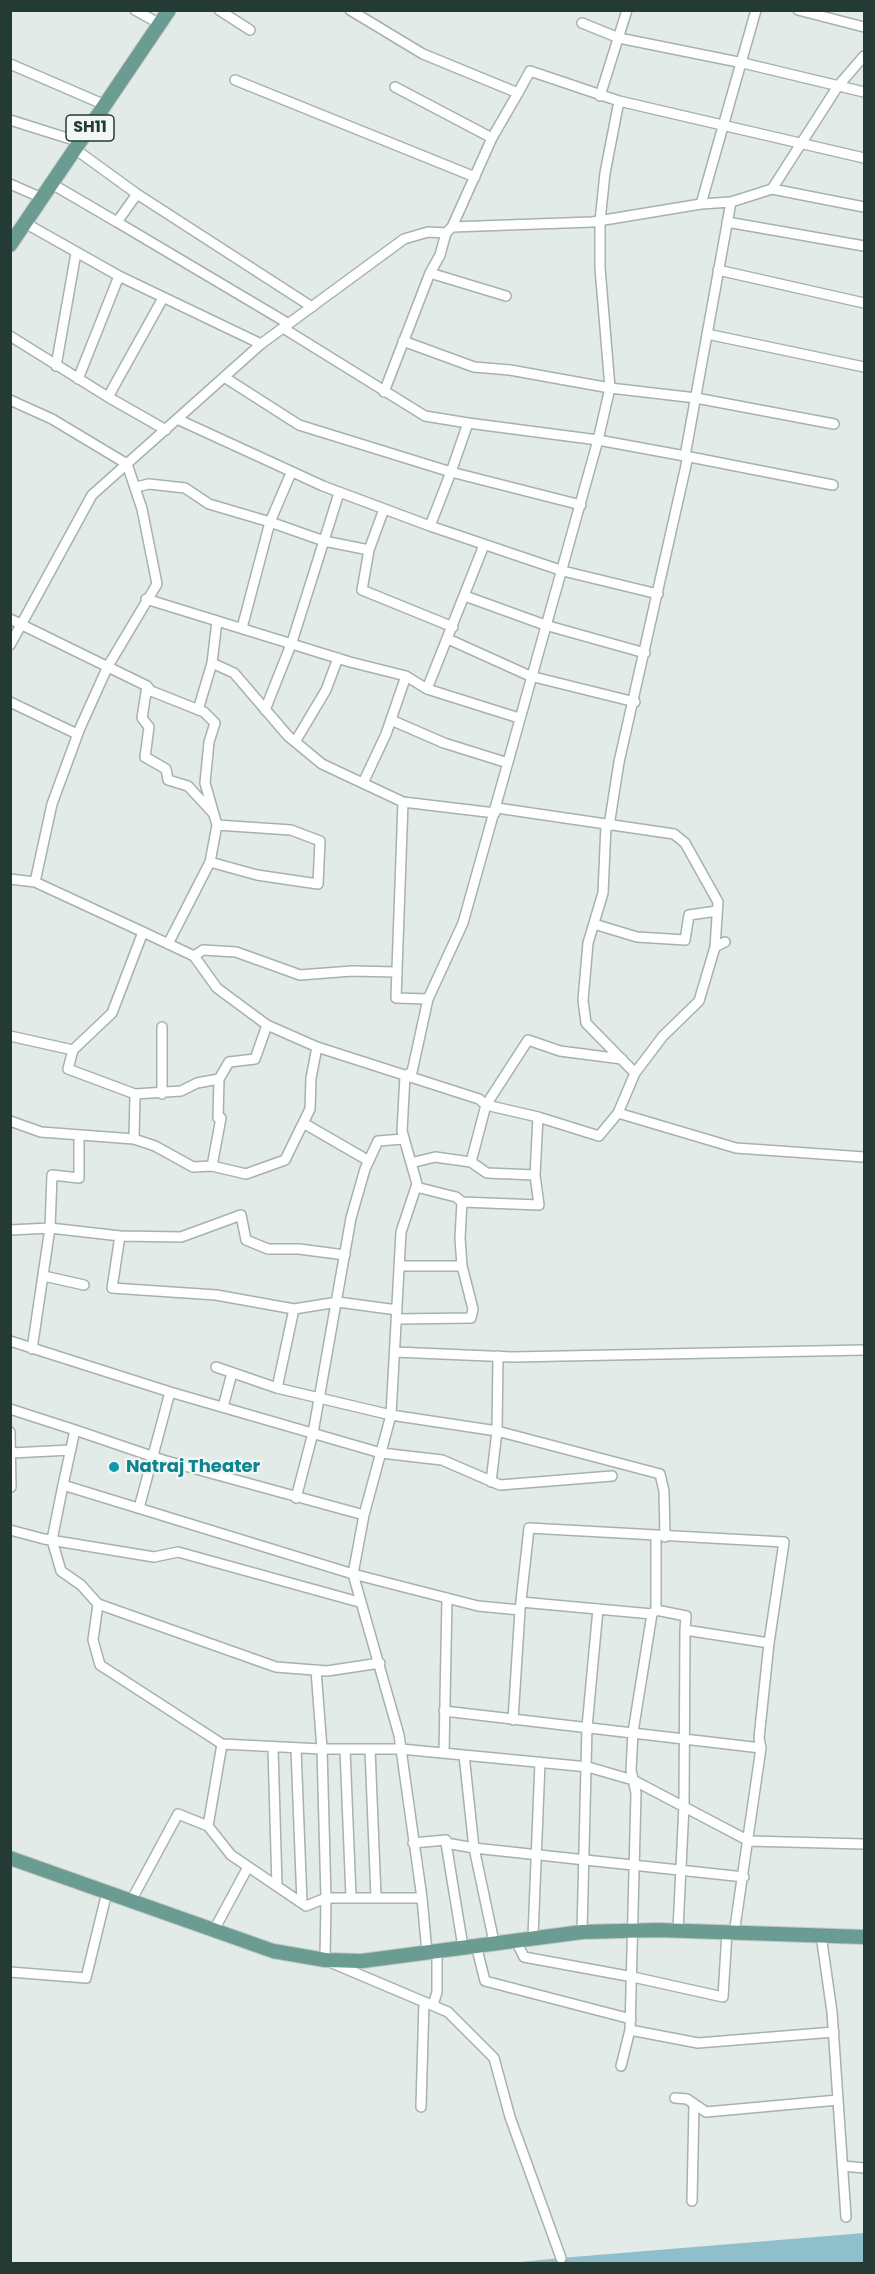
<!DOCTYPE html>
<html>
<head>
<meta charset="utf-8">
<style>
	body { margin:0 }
	#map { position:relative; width:875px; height:2274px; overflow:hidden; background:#e2ebe7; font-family:Poppins,sans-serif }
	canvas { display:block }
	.frame { position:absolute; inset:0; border:12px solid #243a35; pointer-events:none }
</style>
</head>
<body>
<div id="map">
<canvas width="875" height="2274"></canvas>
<div class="frame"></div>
</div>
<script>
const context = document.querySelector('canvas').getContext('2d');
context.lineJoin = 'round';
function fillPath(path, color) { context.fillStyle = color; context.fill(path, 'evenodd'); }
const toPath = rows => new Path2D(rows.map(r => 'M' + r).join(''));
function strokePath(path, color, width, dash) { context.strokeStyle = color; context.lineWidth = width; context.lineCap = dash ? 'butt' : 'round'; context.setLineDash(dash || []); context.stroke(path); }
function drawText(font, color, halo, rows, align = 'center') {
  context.font = font + ' Poppins,sans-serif'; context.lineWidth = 4.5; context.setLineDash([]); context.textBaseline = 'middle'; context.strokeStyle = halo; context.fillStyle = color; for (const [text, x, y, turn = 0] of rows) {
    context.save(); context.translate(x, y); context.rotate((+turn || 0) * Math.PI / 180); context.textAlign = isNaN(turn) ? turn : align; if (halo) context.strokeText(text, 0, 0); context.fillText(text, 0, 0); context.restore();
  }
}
fillPath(toPath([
	[864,2233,864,2263,500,2264,561,2258]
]), '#8fbfcb');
const minor = toPath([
	[135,10,160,24],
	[219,10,250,30],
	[350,10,423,54,518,93,492,138,452,227],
	[798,10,864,27],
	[582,23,619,38,743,63,864,92],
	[10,64,105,105],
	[235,80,475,177],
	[395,87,492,138],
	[518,93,530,71,619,101,864,158],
	[600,96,627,10],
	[619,101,605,173,600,221,600,268,610,388,696,398,834,424],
	[10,120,80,142],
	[75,149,137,194,312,307],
	[10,184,42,198],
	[52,184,117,222],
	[772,189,838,86,864,56],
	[137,194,117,222,289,324],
	[731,202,772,189,864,207],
	[727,222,864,246],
	[25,223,119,276,261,344],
	[718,270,864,303],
	[430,273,506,296],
	[283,328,425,416,468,423,451,472,581,505],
	[707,334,864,367],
	[10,336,108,397,166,430],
	[403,341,474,367,510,370,610,388,598,440,468,423],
	[56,366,76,253],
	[224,377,299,425,451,472,430,526],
	[78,379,119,276],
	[384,392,430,273,440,255,446,233],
	[108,397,163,298],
	[10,400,52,419,127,464,142,509,157,584,108,666,80,728,52,804,35,882],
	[177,419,323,486,430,526,563,571,658,594],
	[291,473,270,522,324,541,369,550],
	[136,487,149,484,185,488,209,504,270,522,242,628],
	[384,509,369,550,362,590,453,627],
	[465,596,545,625,645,653],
	[146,599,350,662,406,676,427,689,519,718],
	[10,619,147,686,151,691,204,712,215,723,209,742,205,783,217,825,210,862,168,944],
	[448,639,530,676,635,702],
	[10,645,92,495,261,344,404,239,428,232,446,233,452,227,592,222,701,204],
	[212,663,217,621],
	[147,686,142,718,149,727,145,757,166,769,168,780,188,786,213,813],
	[427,689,484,545],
	[10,702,77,734],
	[198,710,212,663,234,673,288,736,322,764,403,802,495,813],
	[265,710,292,642,339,493],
	[391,720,444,743,508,763],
	[295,742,326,690,338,658],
	[363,783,386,734,406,676],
	[403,802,396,998,428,999],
	[497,808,674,834,685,843,718,902,715,947],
	[606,825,603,893,588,943,583,1000,586,1023,635,1073],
	[609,826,619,762,687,461,685,456,833,485],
	[210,862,257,875,318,884,320,841,291,830,217,825],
	[10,879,35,882,143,932],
	[594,924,637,937,685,940,689,915,717,911],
	[194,956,203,950,236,952,300,975,352,971,397,972],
	[162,1027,162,1094],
	[10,1036,73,1050,112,1013,143,932,194,956,217,988,267,1025,317,1047,479,1099,486,1105,538,1117,535,1175],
	[73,1050,68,1069,135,1094,134,1139],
	[135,1094,181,1091,197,1083,219,1079],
	[618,1113,635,1073,663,1036,699,1001,715,947,725,942],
	[538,1117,599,1136,618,1113,736,1148,864,1157],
	[10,1121,41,1132,134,1139,155,1146,193,1167,212,1166,246,1174,285,1160,310,1109,311,1078,317,1047],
	[305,1124,369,1161],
	[471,1162,486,1105,528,1040,560,1051,622,1059],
	[411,1163,435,1157,471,1162,487,1173,535,1175,539,1205,462,1202],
	[212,1166,221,1118,218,1118,219,1079,229,1062,255,1059,267,1025],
	[10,1230,50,1228,120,1236,181,1237,241,1215,246,1240,268,1249,299,1249,345,1255],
	[120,1236,112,1288,216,1295,294,1309,277,1388,391,1415,497,1431,660,1474,664,1491,665,1537],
	[400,1266,462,1266,460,1238,462,1202,456,1197,416,1187],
	[44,1276,84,1285],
	[294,1309,338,1302,397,1310],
	[396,1319,471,1318,473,1309,462,1266],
	[10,1341,170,1392,381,1453,442,1460,500,1485,612,1476],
	[32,1349,50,1228,52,1175,79,1178,79,1135],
	[395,1352,512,1357,864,1350],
	[216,1367,277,1388],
	[223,1407,232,1373],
	[10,1409,75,1430,63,1485,353,1574,364,1515,163,1460,75,1430],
	[10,1432,11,1487],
	[11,1453,71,1450],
	[491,1482,497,1431,498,1356],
	[63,1485,52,1540,61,1571,81,1585,98,1604],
	[296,1498,313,1433,351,1218,365,1169,378,1141,403,1139],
	[139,1508,170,1392],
	[364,1515,391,1415,401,1232,417,1184,402,1131,405,1076,412,1072,428,999,463,923,598,440,685,456,731,202,701,204,756,10],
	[10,1530,44,1539,154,1557,178,1552,359,1602],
	[521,1602,652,1614,656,1610,656,1537],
	[656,1610,686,1616,685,1630,769,1643],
	[652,1614,633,1732,631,1770,636,1793,630,2030,698,2043,834,2032],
	[316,1670,322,1749,222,1744,208,1826,231,1855,306,1906,326,1898,422,1898],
	[444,1711,761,1748],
	[513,1720,520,1610],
	[222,1744,100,1665,93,1640,98,1604,276,1667,327,1671,380,1663],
	[273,1748,277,1886],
	[296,1749,302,1903],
	[345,1749,351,1897],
	[370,1749,376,1897],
	[444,1753,447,1598],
	[464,1755,474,1848,494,1942],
	[413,1843,446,1840,446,1843,474,1848,744,1877],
	[446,1843,463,1947],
	[131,1901,178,1814,208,1826],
	[214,1930,248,1867],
	[678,1930,684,1805,685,1630],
	[582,1932,587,1727,598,1609],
	[821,1935,832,2012,846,2217],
	[533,1937,540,1762],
	[515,1939,524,1957,633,1977,723,1997,727,1932],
	[476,1945,485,1981,631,2019],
	[427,1953,422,1898,399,1735,353,1574,478,1606,520,1610,529,1528,784,1542,769,1643,759,1738,761,1748,734,1934],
	[10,1972,86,1978,107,1892],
	[433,2005,437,1992,437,1951],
	[621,2066,630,2030],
	[675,2098,687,2099,706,2112,838,2100],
	[421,2107,424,2002],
	[843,2166,864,2168],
	[692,2201,694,2104],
	[561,2258,510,2117,494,2058,448,2012,325,1960,326,1898,322,1749,401,1749,588,1767,633,1780,749,1841,864,1844]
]);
const primary = toPath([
	[10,245,169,10],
	[10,1858,273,1951,325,1960,362,1961,582,1932,658,1930,864,1937]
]);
strokePath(minor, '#a5b2ae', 12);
strokePath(primary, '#c2c8c6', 16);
strokePath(minor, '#fff', 9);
strokePath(primary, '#6a9c91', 14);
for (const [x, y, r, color] of [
	[114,1467,6,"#0f9aa8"]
]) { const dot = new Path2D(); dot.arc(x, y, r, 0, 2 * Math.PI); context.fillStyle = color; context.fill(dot); strokePath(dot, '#f2f7f5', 2); }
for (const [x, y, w] of [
	[90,128,48]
]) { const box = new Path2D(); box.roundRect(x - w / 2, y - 13, w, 26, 4.5); context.fillStyle = '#f2f7f5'; context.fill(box); strokePath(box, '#243a35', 1.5); }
drawText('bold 16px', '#243a35', null, [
	["SH11",90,128]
]);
drawText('bold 18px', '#0d838f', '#f2f7f5', [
	["Natraj Theater",126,1467]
], 'left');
</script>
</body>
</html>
